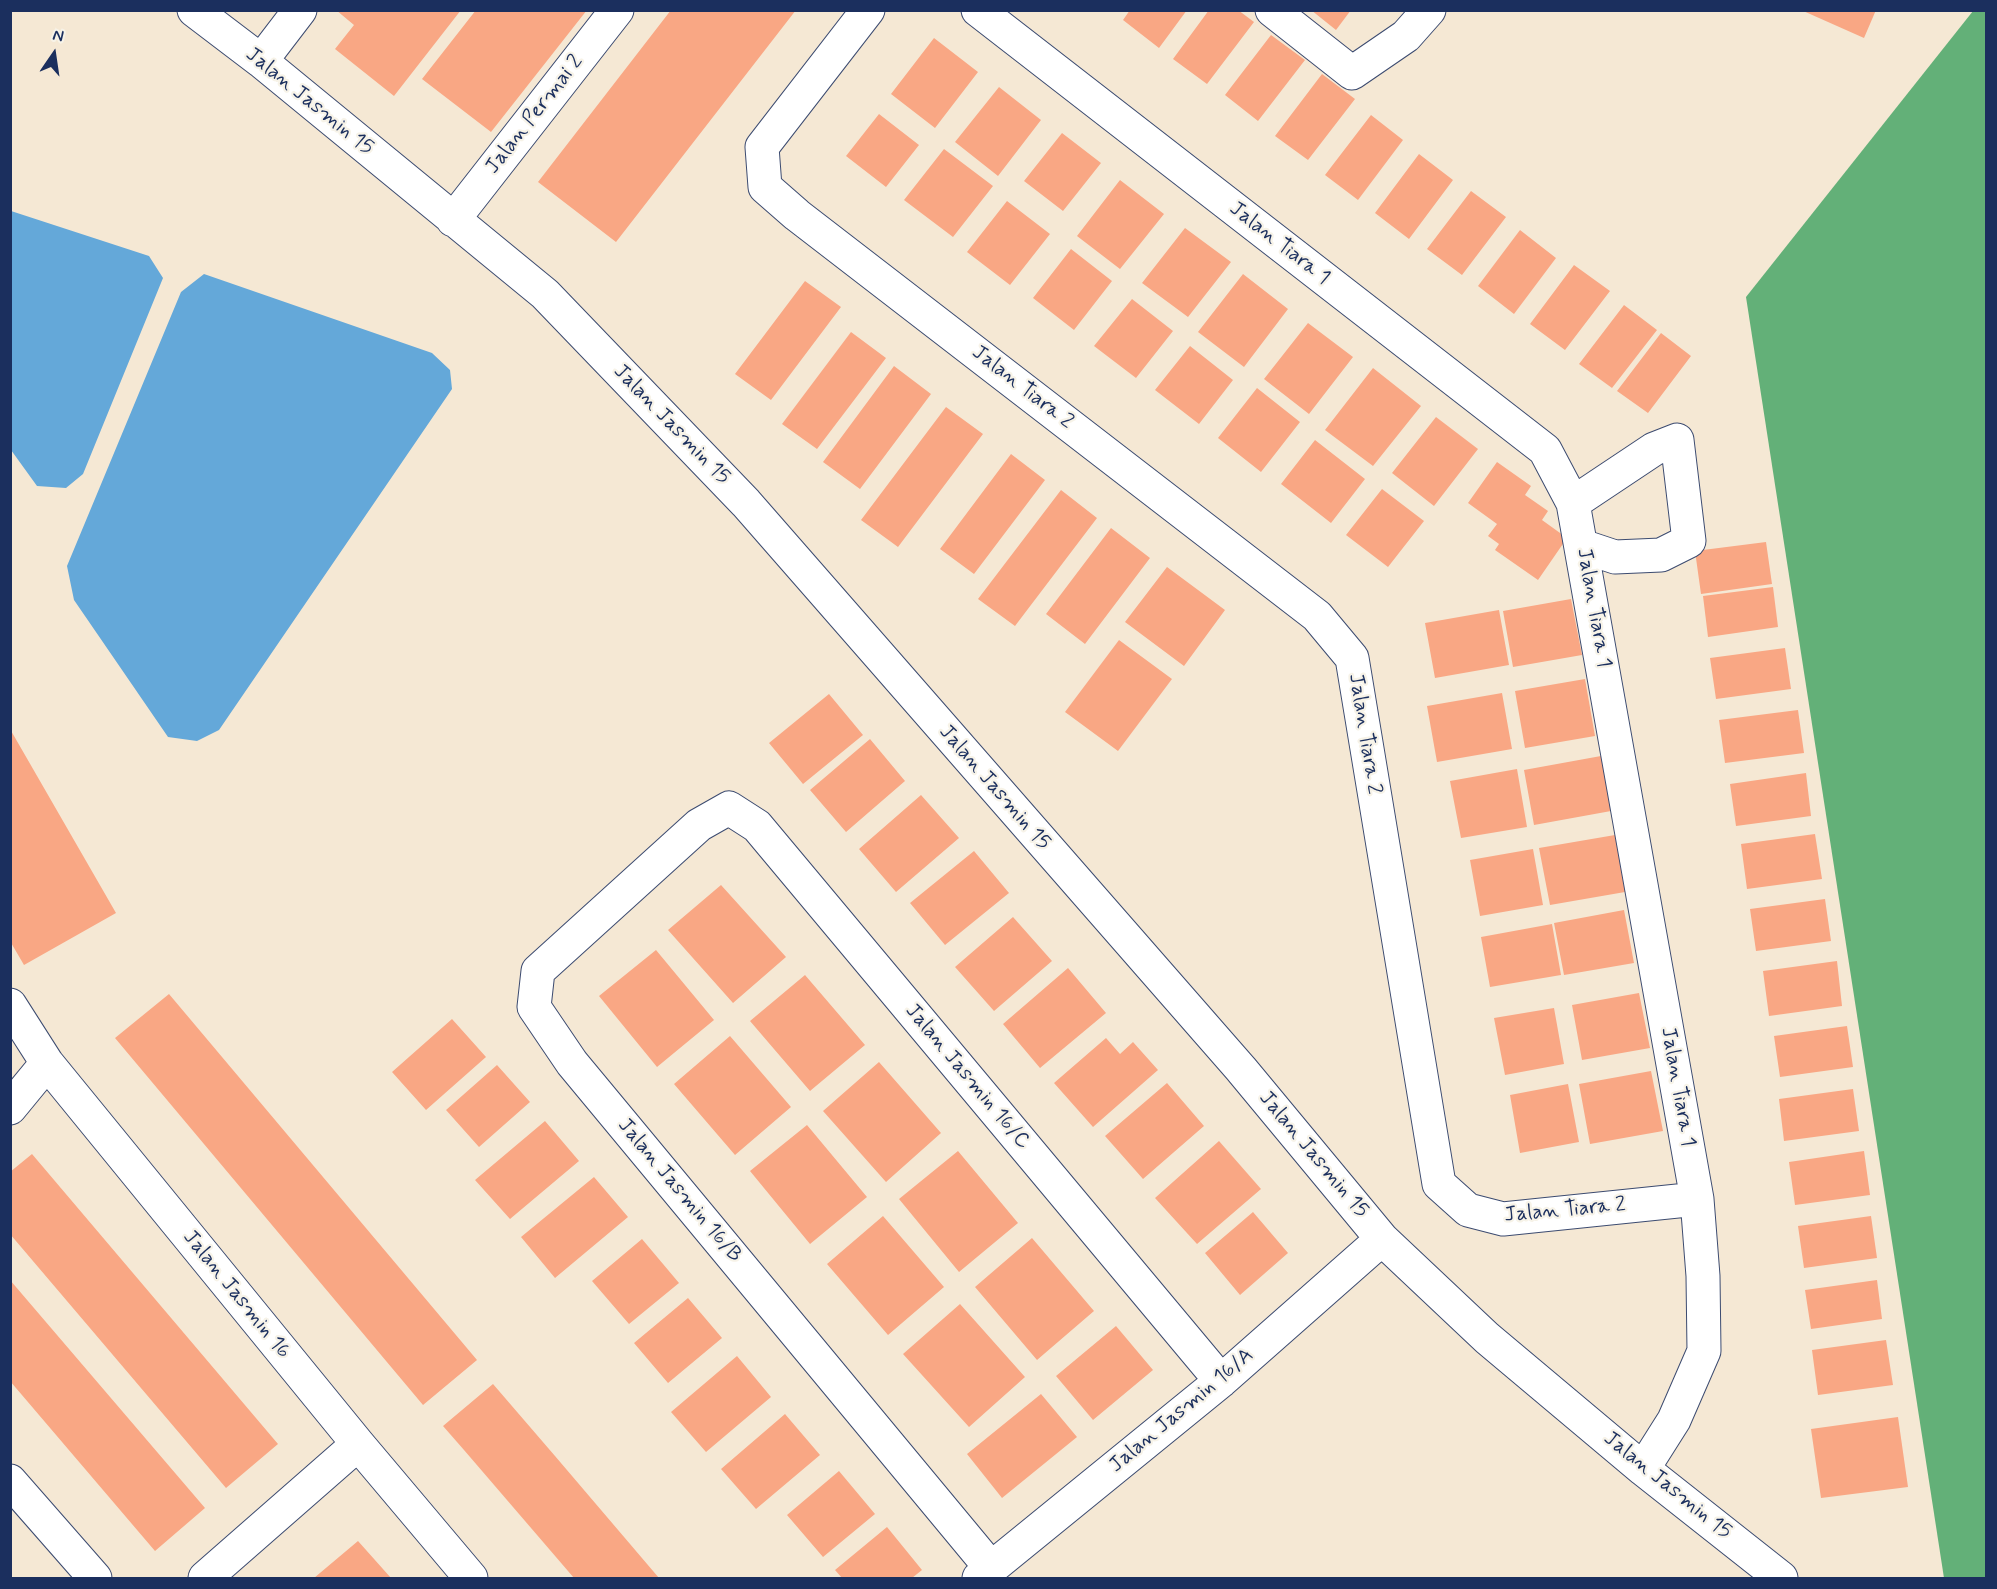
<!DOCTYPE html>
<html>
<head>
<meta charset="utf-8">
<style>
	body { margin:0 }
	#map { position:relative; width:1997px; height:1589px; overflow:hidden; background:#f5e8d4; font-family:Mynerve,sans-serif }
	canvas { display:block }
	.frame { position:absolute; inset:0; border:12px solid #1b2f5e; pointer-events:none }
	.north { position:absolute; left:24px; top:24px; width:60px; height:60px; -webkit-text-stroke:4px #f7f3e8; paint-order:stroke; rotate:13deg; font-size:16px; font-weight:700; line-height:24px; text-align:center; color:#1b2f5e }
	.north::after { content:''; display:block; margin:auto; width:21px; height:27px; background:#1b2f5e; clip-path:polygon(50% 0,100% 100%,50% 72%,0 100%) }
</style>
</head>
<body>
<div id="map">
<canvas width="1997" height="1589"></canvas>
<div class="frame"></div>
<div class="north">N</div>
</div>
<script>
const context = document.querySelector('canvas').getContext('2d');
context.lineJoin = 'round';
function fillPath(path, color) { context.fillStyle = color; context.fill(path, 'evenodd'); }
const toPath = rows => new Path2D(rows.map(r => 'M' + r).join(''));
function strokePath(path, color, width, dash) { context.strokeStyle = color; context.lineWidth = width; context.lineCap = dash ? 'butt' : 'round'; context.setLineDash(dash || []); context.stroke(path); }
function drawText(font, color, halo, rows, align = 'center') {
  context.font = font + ' Mynerve,sans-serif'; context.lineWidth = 4.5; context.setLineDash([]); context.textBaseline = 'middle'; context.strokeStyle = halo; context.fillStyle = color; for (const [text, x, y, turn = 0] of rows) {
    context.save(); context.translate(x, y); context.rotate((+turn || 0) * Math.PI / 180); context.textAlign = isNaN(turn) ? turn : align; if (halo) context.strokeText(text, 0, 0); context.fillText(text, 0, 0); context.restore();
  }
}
fillPath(toPath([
	[1973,11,1986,11,1986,1578,1944,1578,1746,297]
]), '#63b078');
fillPath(toPath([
	[11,211,149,256,163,278,83,474,66,488,37,486,11,450],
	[204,274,432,353,450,370,452,389,219,730,197,741,168,737,74,600,67,566,181,292]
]), '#64a8d9');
fillPath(toPath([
	[336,10,461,10,394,96,335,49,354,25],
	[476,10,587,10,491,132,422,79],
	[671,10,796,10,616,242,538,182],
	[1130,10,1187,10,1159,48,1123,20],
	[1209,10,1238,10,1254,22,1207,84,1173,59],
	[1311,10,1351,10,1336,30],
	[1801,10,1876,10,1864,38],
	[1271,35,1305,60,1258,121,1225,95],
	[934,38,978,72,935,128,891,94],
	[1322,74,1355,99,1308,160,1275,136],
	[999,87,1041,120,998,176,955,142],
	[879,114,919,145,886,187,846,156],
	[1371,115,1403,140,1358,200,1325,175],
	[1062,133,1101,163,1063,211,1024,181],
	[944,149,993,186,953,237,904,200],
	[1419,154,1453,180,1409,239,1375,213],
	[1120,180,1164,214,1120,269,1077,236],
	[1471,191,1506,217,1462,275,1427,249],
	[1007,201,1050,234,1010,285,967,252],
	[1185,228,1231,262,1188,317,1142,283],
	[1520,230,1556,258,1514,314,1478,286],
	[1071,249,1112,281,1074,330,1033,298],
	[1574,265,1610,291,1565,350,1530,324],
	[1243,274,1288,309,1244,367,1198,332],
	[805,281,841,307,771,400,735,374],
	[1132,299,1173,331,1136,378,1094,346],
	[1624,305,1657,330,1612,388,1579,364],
	[1308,323,1353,357,1309,414,1264,379],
	[851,332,886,358,817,449,782,424],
	[1661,333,1691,356,1648,413,1617,391],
	[1190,346,1233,380,1199,424,1155,390],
	[894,366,931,394,860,489,823,462],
	[1373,368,1421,406,1373,466,1325,430],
	[1257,388,1300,422,1261,472,1218,438],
	[946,407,983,434,898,547,861,520],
	[1436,417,1478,449,1434,506,1392,473],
	[1315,440,1365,479,1331,523,1281,484],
	[1011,454,1045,480,974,574,940,549],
	[1497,462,1531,486,1525,495,1548,511,1542,520,1567,538,1538,580,1495,550,1499,544,1488,536,1497,524,1468,503],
	[1382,489,1424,521,1388,567,1346,535],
	[1061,490,1097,518,1015,626,978,599],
	[1111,528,1150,558,1085,644,1046,614],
	[1766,542,1772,584,1701,594,1695,551],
	[1167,567,1225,610,1184,666,1125,622],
	[1773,587,1778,627,1708,637,1703,596],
	[1571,599,1582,655,1513,667,1503,611],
	[1499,610,1509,665,1435,678,1425,623],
	[1119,640,1172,679,1118,751,1065,712],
	[1785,648,1791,689,1716,699,1710,658],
	[1585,679,1595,736,1525,748,1515,691],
	[1502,693,1512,749,1437,762,1427,706],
	[829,694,863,735,803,784,769,743],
	[1798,710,1804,753,1725,763,1719,720],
	[10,729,116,913,24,965,10,941],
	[870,739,905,781,846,832,810,790],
	[1601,756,1611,811,1534,825,1524,770],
	[1517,769,1527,827,1461,838,1450,781],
	[1806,773,1811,816,1736,826,1730,784],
	[921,795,959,838,896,892,859,849],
	[1815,834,1822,879,1747,889,1741,844],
	[1615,835,1625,892,1550,905,1539,848],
	[1533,849,1543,905,1480,916,1470,860],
	[974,851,1009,893,945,945,910,903],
	[721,885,786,957,733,1003,668,930],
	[1825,899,1831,941,1756,951,1750,909],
	[1624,910,1634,963,1564,975,1554,923],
	[1013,917,1052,961,994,1011,955,967],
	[1552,924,1561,975,1490,987,1481,937],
	[656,950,714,1020,657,1067,599,996],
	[1837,961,1842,1006,1769,1016,1763,971],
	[1068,968,1106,1013,1040,1068,1003,1024],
	[805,975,865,1045,810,1091,750,1021],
	[1639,993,1650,1048,1582,1060,1572,1005],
	[169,994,477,1360,423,1405,115,1038],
	[1554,1008,1564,1064,1505,1075,1494,1018],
	[452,1019,486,1057,426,1110,392,1072],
	[1847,1026,1853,1067,1780,1077,1774,1036],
	[730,1036,791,1107,735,1155,674,1084],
	[1106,1038,1120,1054,1133,1042,1158,1070,1093,1127,1054,1083],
	[879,1062,941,1133,886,1182,823,1111],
	[497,1065,530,1102,479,1147,446,1110],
	[1651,1071,1663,1131,1590,1144,1579,1084],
	[1167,1083,1204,1126,1143,1179,1105,1136],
	[1568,1084,1579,1142,1520,1153,1510,1095],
	[1853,1089,1859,1131,1784,1141,1779,1099],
	[545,1121,579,1161,510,1219,475,1180],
	[807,1125,867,1197,810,1244,750,1171],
	[1219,1141,1261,1189,1197,1244,1155,1198],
	[958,1151,1018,1223,959,1272,899,1199],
	[1864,1151,1870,1195,1795,1205,1789,1162],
	[32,1154,278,1444,226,1488,10,1234,10,1172],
	[594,1177,628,1217,555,1278,521,1237],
	[1253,1212,1288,1253,1240,1295,1205,1253],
	[883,1216,944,1287,888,1335,827,1264],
	[1871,1216,1877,1258,1804,1268,1798,1226],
	[1032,1238,1094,1311,1037,1360,975,1287],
	[642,1239,679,1283,629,1324,592,1281],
	[10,1280,205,1508,155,1551,10,1381],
	[1877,1280,1882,1319,1811,1329,1805,1290],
	[688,1298,722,1338,668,1383,634,1343],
	[960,1304,1025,1377,969,1427,903,1354],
	[1116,1326,1153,1370,1093,1420,1056,1376],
	[1886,1340,1893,1385,1818,1395,1812,1350],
	[737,1356,771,1397,706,1452,671,1412],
	[493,1384,555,1456,659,1578,574,1578,464,1450,443,1426],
	[1041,1394,1077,1437,1002,1498,967,1454],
	[785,1414,820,1455,756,1509,721,1469],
	[1898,1417,1908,1487,1821,1498,1811,1429],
	[839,1471,875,1514,823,1557,787,1515],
	[887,1527,922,1570,912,1578,842,1578,835,1570],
	[358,1541,391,1578,314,1578]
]), '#f9a784');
const minor = toPath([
	[194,10,261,61,545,294,746,503,1241,1069,1382,1239,1487,1338,1643,1469,1781,1578],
	[868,10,762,147,765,187,797,215,1317,616,1352,658,1439,1184,1468,1210,1503,1219,1697,1199],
	[978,10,1545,450,1573,503,1697,1199,1703,1276,1704,1351,1674,1420,1643,1469],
	[1272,10,1352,73,1406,36,1429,10],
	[261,61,300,10],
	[453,220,617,10],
	[1573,503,1654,449,1677,440,1689,541,1661,555,1615,557,1582,546],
	[10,1005,47,1063,358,1444,471,1578],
	[10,1108,47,1063],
	[10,1481,95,1578],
	[991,1568,572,1063,534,1007,538,971,699,825,729,808,757,826,1221,1381],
	[205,1578,358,1444],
	[979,1578,1221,1381,1382,1239]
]);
strokePath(minor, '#3c4b70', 35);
strokePath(minor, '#fff', 33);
drawText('21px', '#1b2f5e', '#f7f3e8', [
	["Jalan Jasmin 15",309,102,39],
	["Jalan Permai 2",535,115,-52],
	["Jalan Tiara 1",1279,244,38],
	["Jalan Tiara 2",1022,388,38],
	["Jalan Jasmin 15",671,425,46],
	["Jalan Tiara 1",1593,608,80],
	["Jalan Tiara 2",1364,734,81],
	["Jalan Jasmin 15",994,788,49],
	["Jalan Jasmin 16/C",967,1077,50],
	["Jalan Tiara 1",1677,1087,80],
	["Jalan Jasmin 15",1313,1155,50],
	["Jalan Jasmin 16/B",679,1191,50],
	["Jalan Tiara 2",1565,1211,-5],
	["Jalan Jasmin 16",236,1295,51],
	["Jalan Jasmin 16/A",1182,1411,-40],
	["Jalan Jasmin 15",1667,1486,39]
]);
</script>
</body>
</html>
